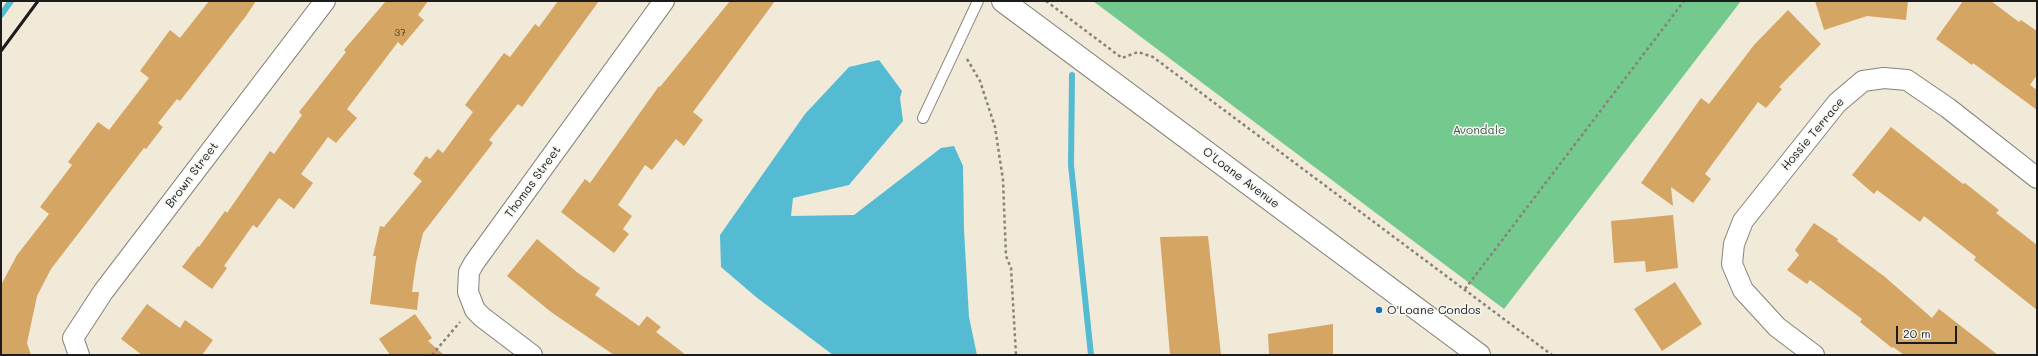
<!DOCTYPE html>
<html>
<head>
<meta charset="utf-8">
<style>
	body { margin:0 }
	#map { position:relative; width:2038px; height:356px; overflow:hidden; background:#f2ead9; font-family:Mali,sans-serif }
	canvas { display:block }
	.frame { position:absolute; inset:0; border:2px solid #1c1c1c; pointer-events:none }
	.scale { position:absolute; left:1896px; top:326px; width:61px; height:18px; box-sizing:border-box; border:2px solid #1c1c1c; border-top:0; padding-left:5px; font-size:12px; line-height:14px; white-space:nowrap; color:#1c1c1c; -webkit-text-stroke:3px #f6f6f2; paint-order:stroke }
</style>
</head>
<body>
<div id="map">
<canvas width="2038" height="356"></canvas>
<div class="frame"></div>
<div class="scale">20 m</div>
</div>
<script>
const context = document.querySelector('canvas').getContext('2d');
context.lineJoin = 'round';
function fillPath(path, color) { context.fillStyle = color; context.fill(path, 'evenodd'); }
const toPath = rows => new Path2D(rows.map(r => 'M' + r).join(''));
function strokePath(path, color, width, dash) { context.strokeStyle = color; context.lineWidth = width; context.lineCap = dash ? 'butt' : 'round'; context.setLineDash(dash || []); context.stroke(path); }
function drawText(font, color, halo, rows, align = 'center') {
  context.font = font + ' Mali,sans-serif'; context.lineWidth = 3; context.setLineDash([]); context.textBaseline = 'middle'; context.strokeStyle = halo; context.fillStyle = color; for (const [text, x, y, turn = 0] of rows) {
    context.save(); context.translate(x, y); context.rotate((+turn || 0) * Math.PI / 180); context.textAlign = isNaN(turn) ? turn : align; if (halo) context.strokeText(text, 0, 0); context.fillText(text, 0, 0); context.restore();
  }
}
fillPath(toPath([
	[1093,1,1741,1,1504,309]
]), '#73c98e');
fillPath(toPath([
	[879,60,902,91,900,98,903,121,849,185,793,198,791,216,854,215,941,148,954,146,963,166,964,230,969,317,977,355,833,355,756,297,721,267,720,235,805,114,849,67]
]), '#55bbd3');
strokePath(toPath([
	[1,15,11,1],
	[1072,75,1071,165,1091,355]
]), '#55bbd3', 6);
fillPath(toPath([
	[209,1,256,1,246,16,180,101,177,99,158,123,163,127,146,149,144,148,51,269,37,296,27,343,31,355,1,355,1,285,17,255,49,214,40,207,72,165,68,162,98,122,109,130,149,78,140,71,170,30,180,38],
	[386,1,428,1,418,15,424,20,402,46,398,42,347,109,357,118,336,143,328,137,301,174,313,183,294,209,279,198,257,228,253,225,224,266,227,268,212,289,182,267,198,246,199,247,225,211,227,213,270,151,274,154,302,115,299,112,346,52,344,50],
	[558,1,599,1,522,107,518,104,489,140,493,143,423,233,416,263,412,292,419,292,417,310,370,304,376,256,373,256,380,226,384,227,422,181,413,174,426,156,430,159,438,149,443,153,473,112,465,105,504,53,510,57,535,24,539,27],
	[730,1,775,1,693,112,703,120,684,146,676,139,652,170,645,165,618,205,632,216,623,229,629,234,614,253,561,212,585,179,590,183,659,86,660,87],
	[1815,1,1908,1,1906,20,1867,16,1824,30],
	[1963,1,1991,1,2019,22,2021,20,2037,31,2037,75,2030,85,2037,90,2037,110,1973,63,1972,65,1936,39],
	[1788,10,1821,44,1779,87,1782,89,1766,108,1758,102,1705,174,1711,179,1693,203,1671,187,1673,206,1641,183,1701,98,1709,104,1754,45],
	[1891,127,1963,184,1965,183,1999,210,1996,213,2037,245,2037,310,1974,260,1976,257,1924,216,1920,222,1877,190,1874,194,1852,175],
	[1673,215,1678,268,1646,272,1645,261,1614,263,1611,221],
	[1814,223,1838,239,1837,241,1885,277,1932,318,1939,309,1998,355,1904,355,1893,347,1892,348,1860,322,1862,319,1810,280,1807,284,1787,270,1799,255,1795,250],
	[1208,236,1221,355,1170,355,1160,237],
	[537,239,578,273,600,288,595,295,639,326,647,316,661,327,656,332,686,355,614,355,551,312,507,276],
	[1675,282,1702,324,1662,351,1634,309],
	[147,304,180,328,185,320,213,340,202,355,142,355,121,339],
	[415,314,432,338,428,341,444,355,390,355,379,339],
	[1333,324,1333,355,1269,355,1268,334]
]), '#d5a563');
const service = toPath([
	[923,118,978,1]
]);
const minor = toPath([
	[79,355,73,338,103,292,325,1],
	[532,355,482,317,475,310,468,292,469,272,474,263,664,1],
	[1814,355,1777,327,1743,290,1732,264,1734,244,1743,221,1837,103,1863,81,1884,78,1907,80,1948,108,2037,178]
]);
const tertiary = toPath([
	[1003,1,1479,355]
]);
strokePath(service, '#87837a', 12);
strokePath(minor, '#87837a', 22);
strokePath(tertiary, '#87837a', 24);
strokePath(toPath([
	[1046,1,1122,58,1138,52,1153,57,1552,355],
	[967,59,980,81,995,127,1003,180,1006,256,1011,268,1016,355],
	[1465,289,1684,1],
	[432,355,460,322]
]), '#87837a', 2.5, [3, 3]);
strokePath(service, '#fff', 10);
strokePath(minor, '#fff', 20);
strokePath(tertiary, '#fff', 22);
strokePath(toPath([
	[1,51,38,1]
]), '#1c1c1c', 3);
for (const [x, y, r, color] of [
	[1379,310,4,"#1f6fb2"]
]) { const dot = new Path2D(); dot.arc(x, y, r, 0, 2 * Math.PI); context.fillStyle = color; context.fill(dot); strokePath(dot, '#f6f6f2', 1.5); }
drawText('10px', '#4a3e2e', null, [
	["37",400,33]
]);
drawText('12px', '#3a5944', '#f6f6f2', [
	["Avondale",1479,130]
]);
drawText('12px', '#1c1c1c', '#f6f6f2', [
	["Hossie Terrace",1813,134,-50],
	["Brown Street",192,175,-53],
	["O'Loane Avenue",1241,178,37],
	["Thomas Street",533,182,-54]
]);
drawText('12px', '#1c1c1c', '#f6f6f2', [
	["O'Loane Condos",1387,310]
], 'left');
</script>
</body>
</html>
